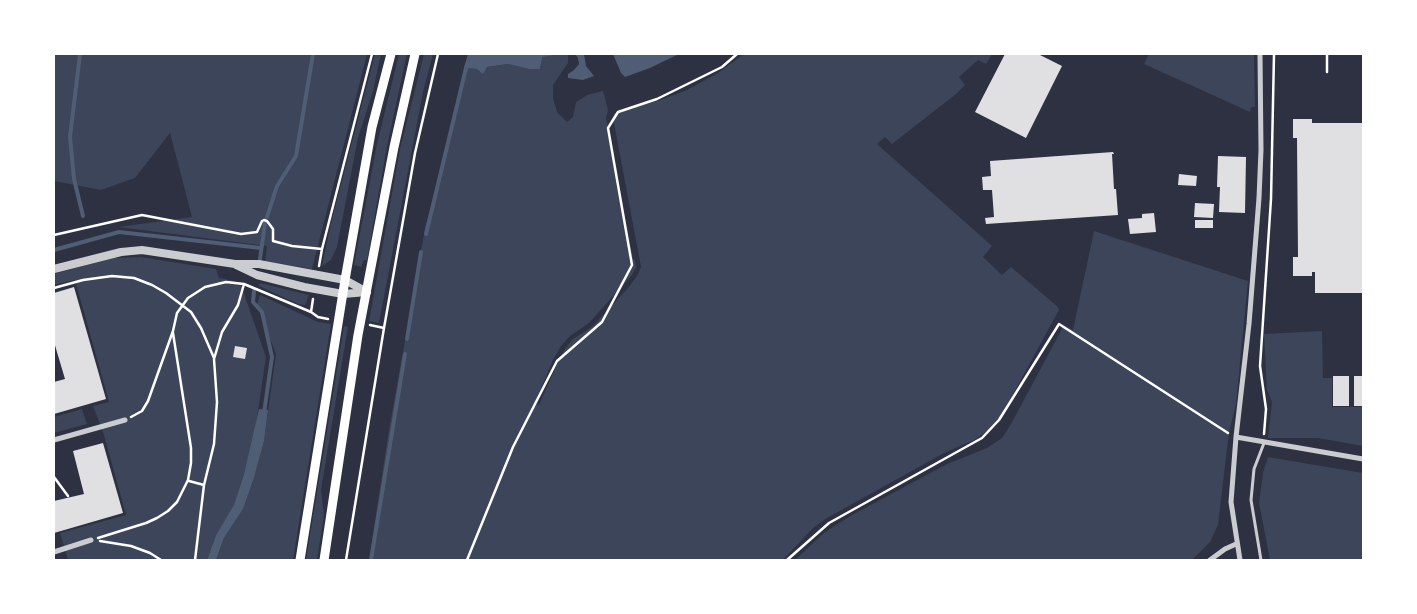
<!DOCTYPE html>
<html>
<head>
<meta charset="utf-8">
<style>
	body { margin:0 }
	#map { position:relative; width:1417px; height:614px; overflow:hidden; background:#2d3142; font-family:"Varela Round",sans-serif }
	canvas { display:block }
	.frame { position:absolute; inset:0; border:55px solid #fff; pointer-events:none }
</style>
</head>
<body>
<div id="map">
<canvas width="1417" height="614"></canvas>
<div class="frame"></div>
</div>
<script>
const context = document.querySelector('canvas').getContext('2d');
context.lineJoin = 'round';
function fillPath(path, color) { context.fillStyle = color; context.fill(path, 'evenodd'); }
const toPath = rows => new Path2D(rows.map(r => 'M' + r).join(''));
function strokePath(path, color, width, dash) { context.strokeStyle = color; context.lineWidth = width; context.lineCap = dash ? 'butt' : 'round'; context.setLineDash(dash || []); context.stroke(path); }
fillPath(toPath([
	[54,54,367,54,312,269,265,261,267,246,118,227,192,217,170,133,135,178,101,190,54,181],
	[375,54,381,54,373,91,358,138,337,247,331,260,322,266,331,223],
	[399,54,407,54,387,146,367,260,364,260,361,267,354,265,377,144],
	[424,54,433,54,423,92,379,323,369,321,400,149],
	[554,54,568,54,568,63,553,85,553,98,557,112,567,122,573,117,576,102,587,95,603,91,608,110,606,118,633,259,635,261,636,267,632,275,589,323,570,336,561,346,553,360,535,403,539,405,558,362,565,349,573,339,593,326,629,287,637,276,641,267,613,118,614,114,620,110,658,101,687,90,718,73,744,54,992,54,986,64,978,60,959,77,965,85,956,94,892,144,885,137,877,144,992,246,983,257,1002,275,1011,267,1057,306,1059,310,1001,416,992,428,974,440,944,453,827,518,813,528,783,560,369,560,389,430,426,223,429,218,464,68,477,69,508,64,529,69,540,69,541,57],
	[1149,54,1254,54,1255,107,1251,107,1250,112,1144,64],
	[1094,231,1248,281,1236,404,1229,432,1218,525,1210,542,1192,560,795,560,825,532,852,515,947,464,987,448,1002,438,1011,424,1064,325,1073,330],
	[141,257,216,269,219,278,240,282,266,357,254,438,244,474,234,506,216,535,207,560,68,560,60,533,126,515,104,435,93,406,109,402,75,280,54,285,54,274,113,258],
	[260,283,309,295,305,305,298,304,259,286],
	[260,295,318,322,331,324,293,560,216,560,224,538,243,509,254,478,264,440,276,354,257,305],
	[344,326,348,327,321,490,324,515,317,560,306,560],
	[1322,331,1323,378,1332,378,1332,407,1363,407,1363,446,1318,438,1268,438,1272,402,1267,390,1264,334],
	[82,409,87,424,54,433,54,417],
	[1268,457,1363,473,1363,560,1270,560,1259,503,1263,473]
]), '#3c4559');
fillPath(toPath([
	[468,54,560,54,542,57,540,69,529,69,508,64,487,67,483,74,477,69,464,68],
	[575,54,584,54,586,66,594,76,583,80,568,78,568,74,574,70,579,64,578,58],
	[613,54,679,54,650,68,625,77,621,73],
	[259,409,268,410,264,441,254,478,243,509,224,538,216,560,207,560,216,535,234,505,244,474]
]), '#4f5d75');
strokePath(toPath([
	[80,54,70,137,74,179,83,216],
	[267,217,277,186,296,156,313,54],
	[426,234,467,64],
	[54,250,119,232,261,248],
	[260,259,265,223],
	[254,291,253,302,262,312,272,357,264,413],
	[407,339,421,252],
	[371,560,405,354]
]), '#4f5d75', 4);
fillPath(toPath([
	[1005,54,1038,54,1062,66,1026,138,975,112],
	[1293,119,1312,119,1312,123,1363,123,1363,293,1315,293,1315,272,1312,272,1312,276,1293,276,1293,257,1298,257,1297,138,1293,138],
	[1113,152,1114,154,1112,154,1114,189,1116,189,1118,215,986,224,985,218,994,217,992,190,983,190,982,177,991,176,990,161],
	[1218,156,1246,157,1245,213,1219,212,1220,187,1217,187],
	[1179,174,1197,176,1196,186,1178,185],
	[1195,203,1214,204,1213,218,1194,217],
	[1154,213,1156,232,1130,234,1128,219,1142,218,1142,214],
	[1195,220,1213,220,1213,228,1195,228],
	[74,287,106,399,54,414,54,382,65,379,54,342,54,293],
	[235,346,247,348,245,359,233,357],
	[1333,376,1349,376,1349,406,1333,406],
	[1354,376,1363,376,1363,406,1354,406],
	[103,443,123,513,54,533,54,501,84,494,73,451]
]), '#e0e0e3');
strokePath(toPath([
	[1327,72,1327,54],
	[54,235,142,215,241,234,257,232,262,221,264,220,267,221,273,229,273,241,292,246,322,249],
	[319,266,322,249,372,54],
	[54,288,83,280,112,276,134,278,152,285,166,293,191,312,201,328,214,358],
	[311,312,313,299],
	[370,325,384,328],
	[131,417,142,411,148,401,173,331,177,313,188,298,205,287,226,282,244,284,311,312,318,317,328,319],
	[1264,434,1266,409,1260,366,1271,199,1274,54],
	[54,477,68,496],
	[189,481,204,485],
	[98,538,146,523,157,518,168,511,177,502,188,480,191,463,191,448,173,333],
	[100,541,131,546,150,553,161,560],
	[195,560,204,485,214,444,217,402,214,359,222,332,238,305,244,284],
	[346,560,384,328,415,153,438,54],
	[467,560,513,447,557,361,602,322,632,265,608,128,618,112,657,99,722,67,737,54],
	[787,560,829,523,982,438,999,420,1059,324,1228,433]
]), '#fff', 2.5);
strokePath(toPath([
	[1261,560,1251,500,1254,469,1264,443]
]), '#caccd0', 3);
strokePath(toPath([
	[1236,437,1363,459],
	[54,440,125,420],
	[54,552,91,540],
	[1210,560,1225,549,1236,544],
	[1240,560,1231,502,1236,437,1249,324,1259,198,1261,150,1260,54]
]), '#caccd0', 5);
strokePath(toPath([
	[236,265,257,275,304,287,343,294,367,292],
	[54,269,121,252,142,250,235,264,259,264,345,280,367,292]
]), '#caccd0', 8);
strokePath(toPath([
	[300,560,345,280,372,127,391,54],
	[324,560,358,335,394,147,415,54]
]), '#fff', 9);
</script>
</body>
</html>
